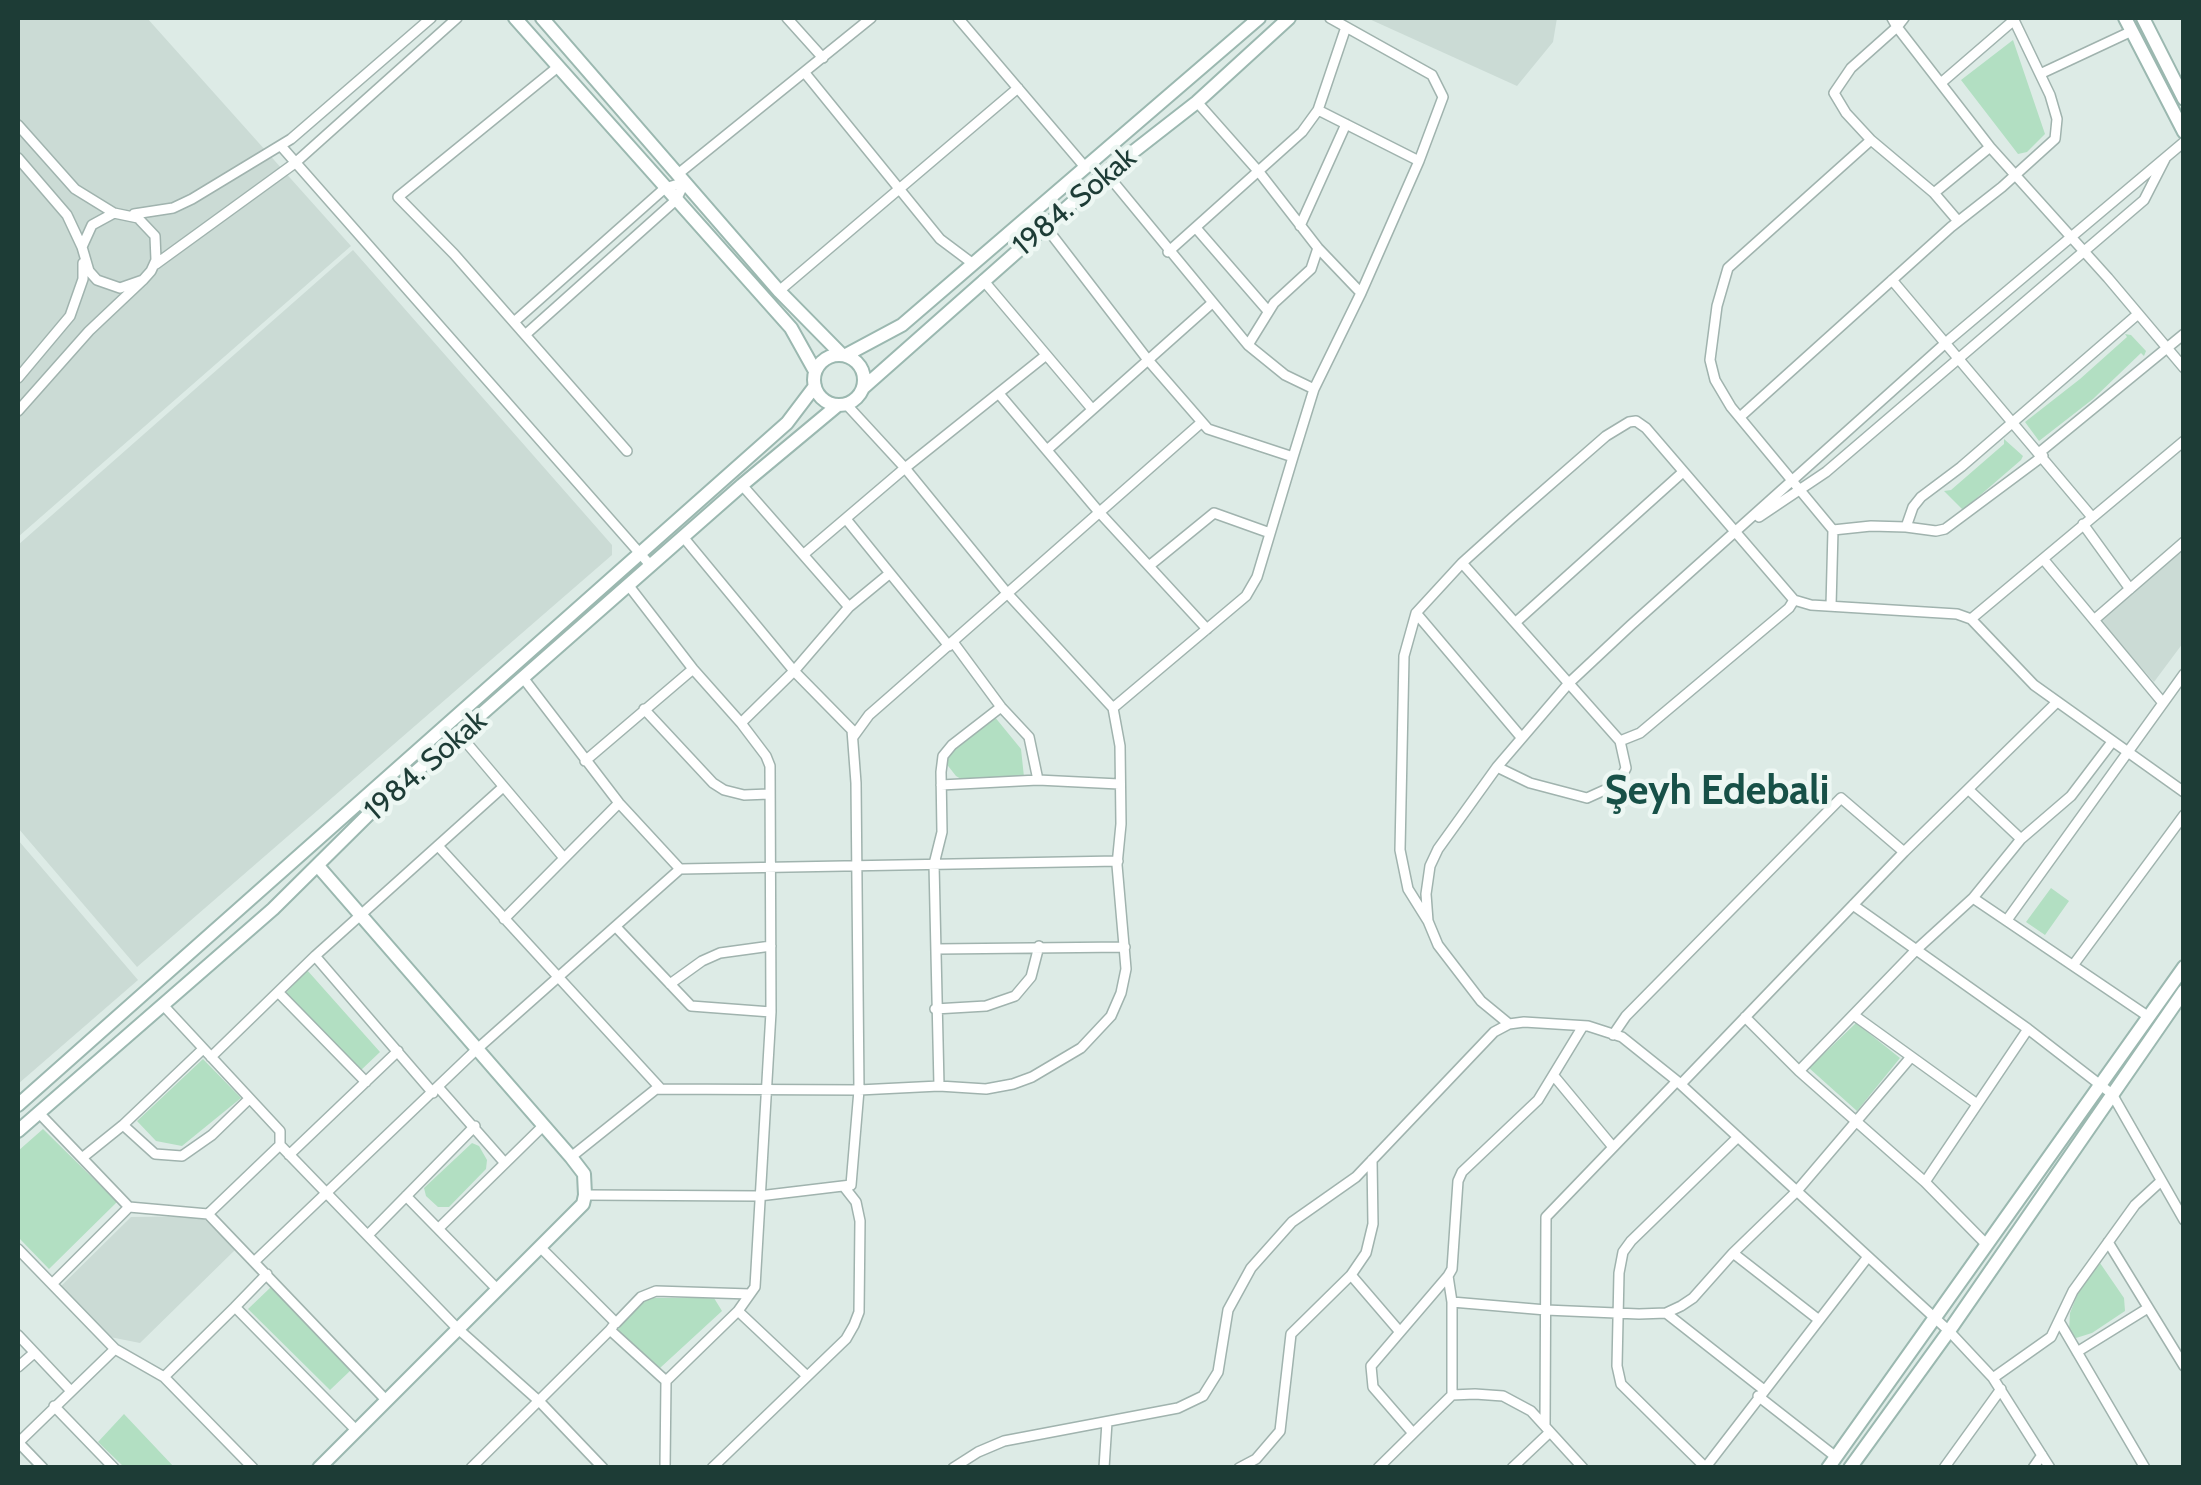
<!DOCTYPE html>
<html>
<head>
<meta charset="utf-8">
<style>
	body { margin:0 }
	#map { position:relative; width:2201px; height:1485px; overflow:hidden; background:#ddebe6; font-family:Cabin,sans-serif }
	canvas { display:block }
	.frame { position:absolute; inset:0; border:20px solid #1d3c36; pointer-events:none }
</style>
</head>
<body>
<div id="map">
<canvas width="2201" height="1485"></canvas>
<div class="frame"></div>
</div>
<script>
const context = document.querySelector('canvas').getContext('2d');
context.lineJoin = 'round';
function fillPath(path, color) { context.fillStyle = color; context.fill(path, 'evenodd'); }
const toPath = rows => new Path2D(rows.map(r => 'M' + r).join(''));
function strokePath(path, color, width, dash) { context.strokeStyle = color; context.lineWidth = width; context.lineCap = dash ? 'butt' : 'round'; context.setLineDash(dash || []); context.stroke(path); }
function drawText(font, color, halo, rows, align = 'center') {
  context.font = font + ' Cabin,sans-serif'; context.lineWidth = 9; context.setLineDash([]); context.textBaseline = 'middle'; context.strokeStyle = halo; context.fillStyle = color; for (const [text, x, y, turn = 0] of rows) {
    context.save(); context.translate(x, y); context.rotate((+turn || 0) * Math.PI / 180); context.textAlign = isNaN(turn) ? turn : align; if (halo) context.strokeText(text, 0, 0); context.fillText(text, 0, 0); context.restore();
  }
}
fillPath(toPath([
	[18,18,147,18,351,246,18,537],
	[1367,18,1557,18,1553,42,1517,86],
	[353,250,612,545,612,555,137,967,18,828,18,545],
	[2182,550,2183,643,2154,682,2100,621],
	[18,840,138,980,18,1084],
	[201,1216,235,1250,140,1343,110,1337,61,1286,131,1217]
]), '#cbdbd5');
fillPath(toPath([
	[2013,40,2045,134,2027,152,2018,154,1961,80],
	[2125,334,2131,335,2146,351,2144,356,2141,353,2093,399,2039,441,2025,422,2080,379,2127,337],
	[2004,439,2023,456,2021,460,1963,510,1944,491,1951,490,2004,444],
	[994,716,1021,749,1024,777,961,779,956,776,945,762,946,756,988,717],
	[2051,888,2069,901,2045,935,2026,922],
	[307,970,380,1052,359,1072,284,995],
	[1856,1023,1900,1058,1857,1111,1809,1068],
	[203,1059,241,1098,182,1146,156,1141,137,1121],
	[43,1129,117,1202,49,1269,18,1237,18,1151],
	[472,1143,479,1146,487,1160,486,1169,449,1207,438,1207,426,1196,424,1188],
	[2100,1263,2124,1298,2125,1311,2092,1333,2076,1338,2069,1331,2070,1313,2080,1288],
	[271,1287,351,1370,330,1390,248,1309],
	[648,1298,714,1298,722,1311,660,1368,618,1330,620,1322],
	[124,1414,174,1467,124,1467,98,1442]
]), '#b2dfc2');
const street = toPath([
	[787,18,823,58],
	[958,18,1085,167],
	[1904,18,1897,27,1990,147,2108,278,2184,368],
	[559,66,398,197,454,254,627,451],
	[805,73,940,239,972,263],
	[2040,74,2132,31],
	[1941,83,2014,20],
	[1197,102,1259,172,1318,248,1361,293],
	[1318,110,1419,161],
	[18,125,75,189,114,213],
	[1871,140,1846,113,1834,93,1851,68,1897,27,1892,18],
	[281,146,651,566],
	[1990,147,1934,193,1871,140,1728,268,1717,306,1710,360,1715,380,1731,407,1833,530,1871,526,1906,527,1913,507,1921,497,1961,467,2138,314],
	[18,158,67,215,82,247],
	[1106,173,1248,345,1285,375,1314,389,1361,293,1419,161,1443,97,1432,75,1330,18],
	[678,174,871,18],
	[1934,193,1958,221],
	[134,214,173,208,192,199,291,139,431,18],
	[1045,226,1148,360,1208,429,1293,457,1314,389],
	[1300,226,1346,124],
	[1196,228,1268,311],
	[1168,252,1302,132,1318,110,1346,27],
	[156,264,295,163,457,18],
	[983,280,1092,409],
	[1892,280,2092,517],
	[779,291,1018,88],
	[514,322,665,188,685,182],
	[525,335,676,200,685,182],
	[1248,345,1274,303,1311,269,1318,248],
	[18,378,70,316,83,279,83,263],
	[1000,395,1099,512,1207,629],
	[18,411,89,331,143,280,151,271,156,260,155,236,138,218,114,213,92,225,82,247,89,271,97,280,120,288,143,280],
	[1740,417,1951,227,2002,187,2055,139,2057,119,2050,95,2013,18],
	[1047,450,1211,304],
	[2040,452,2184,334],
	[742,485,849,607],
	[1759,517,1826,472,2144,200,2165,159],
	[846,519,949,646],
	[2083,524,2130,589],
	[1906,527,1936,531,1945,529,2043,456],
	[804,554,905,468,1045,356],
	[2044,560,2163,703],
	[1462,563,1620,741,1626,768,1618,784,1587,798,1530,783,1497,767],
	[1149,566,1214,513,1270,533],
	[629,586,693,669,741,723,766,756,770,766,771,1012,755,1287,738,1311,666,1381],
	[1831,606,1833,530],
	[1416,613,1521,737],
	[1971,619,2184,441],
	[2094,620,2184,542],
	[1516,622,1683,472],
	[953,642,1001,707,1029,737,1038,780],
	[524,679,619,803,680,869],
	[1113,708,1246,596,1257,577,1293,457],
	[644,709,713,783,724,790,744,795,769,794],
	[741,723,794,671,849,607,889,574],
	[460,735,564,858],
	[853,737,869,715,893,694,1202,422],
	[1620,741,1640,733,1789,608,1794,600],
	[585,761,693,669],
	[941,785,1038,780,1119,784],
	[1969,790,2021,839],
	[439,847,661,1089],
	[1973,898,2149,1017],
	[1853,905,2028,1029,2112,1094,2184,1220],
	[504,919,619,803],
	[2007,920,2184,674],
	[1428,921,1408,889,1400,850,1404,656,1416,613,1462,563,1512,518,1606,436,1629,422,1636,421,1646,428,1794,600,1811,605,1957,614,1971,619,2034,685,2184,792],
	[616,927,691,1006,771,1012],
	[937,949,1125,947],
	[315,956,433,1093],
	[2074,964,2184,815],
	[670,984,702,961,720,953,771,946],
	[278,992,366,1082],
	[163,1005,280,1131,280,1145,457,1328,540,1402,603,1468],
	[935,1009,986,1006,1015,996,1031,977,1039,946],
	[1855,1016,1977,1104],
	[1745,1017,1799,1071,1925,1182,1985,1243],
	[1509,1024,1481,1001,1438,945,1428,921,1426,894,1430,866,1438,849,1497,767,1569,683,1631,625,1950,339,2184,142],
	[1613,1035,1626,1016,1841,798,1904,852],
	[211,1057,315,956,502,788],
	[1799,1071,1917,949,1973,898,2021,839,2071,796,2112,742],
	[1554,1076,1613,1147],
	[1681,1084,1904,852,2056,703],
	[939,1086,934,864,942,832,941,772,943,756,952,745,1001,707],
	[438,1087,504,1162],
	[39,1113,129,1207,208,1214,386,1400],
	[123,1125,155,1154,182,1156,212,1135,249,1099],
	[289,1155,398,1051],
	[571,1157,656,1089,859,1090,939,1086,986,1089,1013,1084,1032,1077,1081,1048,1111,1016,1121,993,1126,969,1117,865,1121,824,1120,746,1113,708,1007,593,905,468,846,404],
	[82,1158,123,1125,203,1049],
	[1925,1182,2028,1029],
	[585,1195,759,1196,851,1185,859,1090,856,783,852,730,794,671,684,538],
	[406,1196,497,1289],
	[208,1214,280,1145],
	[439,1228,543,1126],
	[369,1234,475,1126],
	[2108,1242,2184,1366],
	[540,1247,616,1323,641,1297,656,1291,750,1294],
	[18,1249,115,1349,164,1377,253,1468],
	[1733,1253,1819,1320],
	[255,1261,476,1050,680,869,1118,861],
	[1351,1275,1400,1332],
	[52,1284,129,1207],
	[1452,1302,1546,1310,1639,1314,1666,1313,1681,1306,1693,1298,1733,1253,1796,1192,1911,1057],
	[235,1307,267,1274],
	[738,1311,806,1375],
	[1666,1313,1764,1390],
	[2059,1321,2145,1468],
	[613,1326,610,1330,666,1381,665,1468],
	[18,1335,70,1390],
	[2077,1352,2148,1308],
	[18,1367,34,1353],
	[164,1377,235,1307,356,1430],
	[1993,1378,2051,1337,2073,1291,2135,1205,2160,1182],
	[1452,1395,1452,1302,1448,1276,1452,1269,1458,1181,1462,1172,1538,1100,1583,1026],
	[1758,1396,1836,1457],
	[54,1406,114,1468],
	[1545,1426,1546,1217,1677,1081],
	[1412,1432,1373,1387,1371,1366,1448,1276],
	[18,1442,43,1468],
	[18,1443,115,1349],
	[1705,1467,1621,1384,1617,1366,1619,1273,1623,1252,1631,1241,1738,1137],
	[471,1468,610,1330],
	[712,1468,846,1339,854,1325,859,1312,860,1221,856,1202,845,1188],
	[953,1468,978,1452,1004,1441,1178,1408,1203,1396,1218,1372,1228,1310,1251,1268,1292,1222,1356,1177,1494,1032,1509,1024,1524,1022,1588,1026,1622,1037,1677,1081,1949,1331,1993,1378,2050,1468],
	[1104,1468,1107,1422],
	[1239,1468,1256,1459,1280,1431,1291,1334,1351,1275,1366,1253,1373,1224,1372,1160],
	[1378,1468,1452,1395,1475,1394,1503,1396,1531,1411,1583,1468],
	[1512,1468,1550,1432],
	[1705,1468,1867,1258],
	[1944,1468,2001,1389],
	[2033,1468,2042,1455]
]);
const secondary = toPath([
	[515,18,791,328,815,371],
	[542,18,779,291,842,355],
	[2125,18,2184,132],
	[2143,18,2184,99],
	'814 380a25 25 0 1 1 50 0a25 25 0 1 1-50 0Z',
	[846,355,902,325,1259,18],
	[863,388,1106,173,1197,102,1289,18],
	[318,866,571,1157,584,1174,585,1195,583,1204,319,1468],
	[18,1105,787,423,815,386],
	[18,1131,273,909,377,806,742,485,838,405],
	[1828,1468,2184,967],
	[1850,1468,1949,1331,2184,991]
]);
strokePath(street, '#a0b3ae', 12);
strokePath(secondary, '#9bb8b0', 16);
strokePath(street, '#fff', 9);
strokePath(secondary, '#fff', 12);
drawText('30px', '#1d3c36', '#edf7f3', [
	["1984. Sokak",1075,202,-40],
	["1984. Sokak",426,766,-41]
]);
drawText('bold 40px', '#175047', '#edf7f3', [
	["Şeyh Edebali",1717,792]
]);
</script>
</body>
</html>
